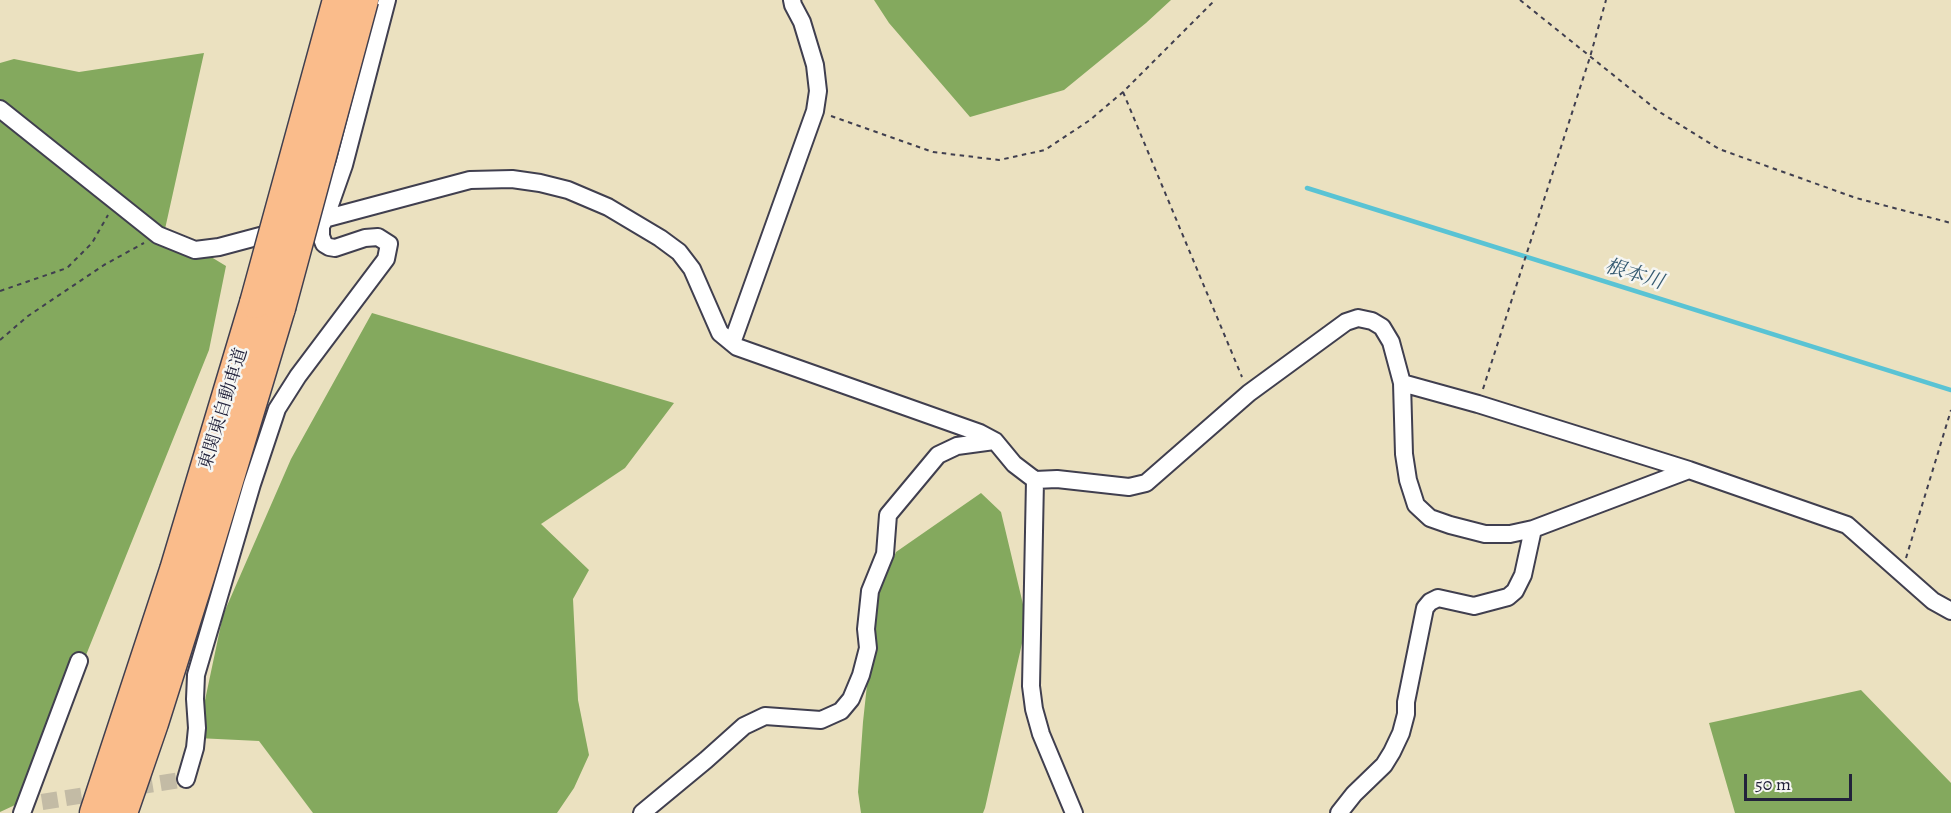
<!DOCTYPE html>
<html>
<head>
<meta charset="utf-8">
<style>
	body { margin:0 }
	#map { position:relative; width:1951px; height:813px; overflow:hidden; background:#ebe1c0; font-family:Alegreya,serif }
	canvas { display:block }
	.scale { position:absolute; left:1744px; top:774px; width:108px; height:27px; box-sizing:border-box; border:3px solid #22223b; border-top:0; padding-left:8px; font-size:18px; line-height:21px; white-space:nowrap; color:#22223b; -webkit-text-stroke:4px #f6f6f2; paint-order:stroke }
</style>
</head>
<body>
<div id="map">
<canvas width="1951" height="813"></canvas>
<div class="scale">50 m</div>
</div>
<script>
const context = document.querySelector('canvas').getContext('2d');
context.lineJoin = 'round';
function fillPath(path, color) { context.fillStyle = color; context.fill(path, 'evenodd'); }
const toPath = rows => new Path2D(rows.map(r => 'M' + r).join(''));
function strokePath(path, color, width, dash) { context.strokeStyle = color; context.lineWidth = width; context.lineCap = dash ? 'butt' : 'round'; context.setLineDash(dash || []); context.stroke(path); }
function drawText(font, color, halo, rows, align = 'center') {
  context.font = font + ' Alegreya,"Noto Serif JP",serif'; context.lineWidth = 5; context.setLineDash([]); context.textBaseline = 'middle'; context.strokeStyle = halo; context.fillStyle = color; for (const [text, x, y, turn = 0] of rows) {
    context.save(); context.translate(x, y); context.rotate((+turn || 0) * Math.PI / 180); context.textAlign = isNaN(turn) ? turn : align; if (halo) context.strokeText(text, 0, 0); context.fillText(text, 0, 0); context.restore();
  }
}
fillPath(toPath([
	[874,0,1171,0,1146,23,1064,90,970,117,889,23],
	[204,53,165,229,226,266,209,350,28,799,0,812,0,63,14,59,79,72],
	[372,313,674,403,625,468,541,524,589,570,573,599,578,700,589,755,574,788,557,813,313,813,259,741,197,738,223,615,291,459],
	[981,493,1001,512,1027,621,985,808,983,813,861,813,858,792,863,722,876,601,896,552],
	[1861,690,1951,783,1951,813,1735,813,1709,723]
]), '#84a95e');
strokePath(toPath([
	[1307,188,1951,390]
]), '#59c3d4', 4.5);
strokePath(toPath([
	[42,802,186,779]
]), '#c3bba5', 16, [16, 8]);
const street = toPath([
	[0,109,158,235,195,250,219,247,470,180,512,179,540,183,568,190,608,207,660,238,679,252,692,269,720,333,737,347,980,433,995,441,1014,464,1035,480,1057,479,1129,487,1146,483,1249,393,1346,322,1358,318,1372,321,1382,327,1391,342,1402,383,1404,454,1408,480,1416,505,1430,518,1450,525,1485,534,1510,534,1533,529,1689,470],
	[732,343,815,111,818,91,815,65,802,22,793,5,792,0],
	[1402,383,1478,404,1689,470,1847,525,1933,601,1951,611],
	[1035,480,1031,686,1034,709,1041,734,1074,813],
	[186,779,195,748,197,728,195,699,196,675,252,484,277,409,298,376,386,259,389,244,378,237,365,238,335,248,329,247,324,244,321,236,321,226,325,219,344,165,387,0],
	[22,813,79,661],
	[642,813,706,760,744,726,765,716,821,720,841,711,851,699,861,675,868,648,866,629,870,591,885,554,888,515,938,455,957,446,994,441],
	[1339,813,1354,794,1384,765,1392,752,1401,733,1406,714,1406,702,1425,608,1430,602,1438,598,1474,606,1508,597,1515,591,1523,575,1533,529]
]);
const highway = toPath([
	[95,813,175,570,255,303],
	[122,813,153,723,199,577,280,308]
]);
strokePath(street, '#403f4f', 20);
strokePath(highway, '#403f4f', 33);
strokePath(toPath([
	[1520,0,1658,111,1719,149,1856,198,1951,223],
	[1123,92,1242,377],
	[831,116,933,152,999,160,1045,150,1090,120,1123,92,1215,0],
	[0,291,67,268,92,243,108,215],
	[0,340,28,316,104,265,144,243],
	[1483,389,1590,57,1606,0],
	[1906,558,1951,410]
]), '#403f4f', 2, [4.5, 4.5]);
strokePath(street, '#fff', 16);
strokePath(highway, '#fabc8b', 30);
const highwayBridge = toPath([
	[255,303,338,0],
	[280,308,363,0]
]);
strokePath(highwayBridge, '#403f4f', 33, []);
strokePath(highwayBridge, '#fabc8b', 30);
drawText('18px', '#22223b', '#f6f6f2', [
	["東関東自動車道",224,409,-73]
]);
drawText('italic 20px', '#355a71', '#f6f6f2', [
	["根本川",1634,275,17]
]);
</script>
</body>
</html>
